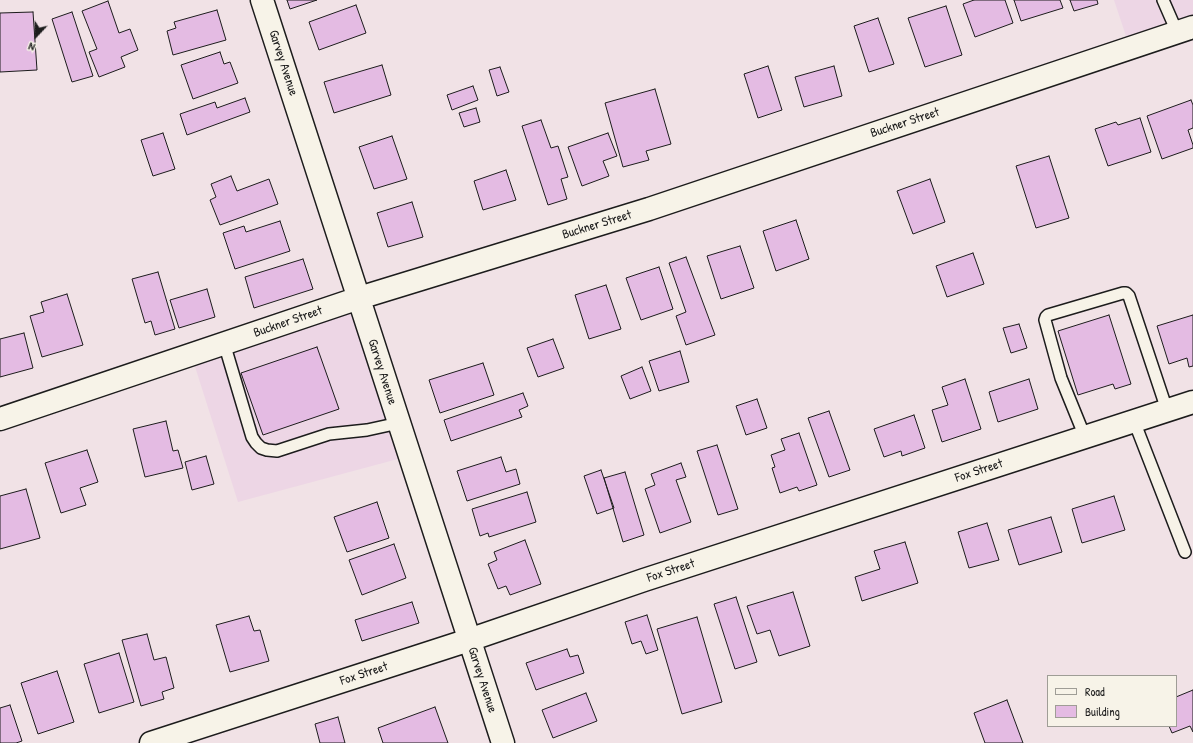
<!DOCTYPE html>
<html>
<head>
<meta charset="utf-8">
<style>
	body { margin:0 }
	#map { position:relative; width:1193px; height:743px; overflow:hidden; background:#f1e2e6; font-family:"Patrick Hand",sans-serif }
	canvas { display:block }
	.legend { position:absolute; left:1047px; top:675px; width:130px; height:52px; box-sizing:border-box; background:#f7f3e8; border:1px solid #9f9d96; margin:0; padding:5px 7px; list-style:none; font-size:12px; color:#1c1c1c }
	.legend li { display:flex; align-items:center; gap:8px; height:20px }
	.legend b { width:20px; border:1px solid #9f9d96 }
	.north { position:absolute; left:16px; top:16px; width:40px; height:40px; -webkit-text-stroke:3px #f7f3e8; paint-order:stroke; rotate:202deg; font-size:11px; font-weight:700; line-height:16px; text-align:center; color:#1c1c1c }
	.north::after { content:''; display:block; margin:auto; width:14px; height:18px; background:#1c1c1c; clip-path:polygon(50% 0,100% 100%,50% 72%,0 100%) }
</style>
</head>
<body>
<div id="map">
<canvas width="1193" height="743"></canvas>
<ul class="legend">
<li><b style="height:5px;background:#f7f3e8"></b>Road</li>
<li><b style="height:11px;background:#e4bbe3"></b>Building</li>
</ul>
<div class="north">N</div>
</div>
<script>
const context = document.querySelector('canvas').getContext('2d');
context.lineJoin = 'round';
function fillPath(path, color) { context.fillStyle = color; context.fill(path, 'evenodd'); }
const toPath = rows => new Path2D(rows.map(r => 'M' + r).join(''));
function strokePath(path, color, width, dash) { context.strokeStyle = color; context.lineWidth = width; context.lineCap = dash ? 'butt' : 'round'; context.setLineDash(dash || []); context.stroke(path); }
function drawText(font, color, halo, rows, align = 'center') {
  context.font = font + ' "Patrick Hand",sans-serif'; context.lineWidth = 4; context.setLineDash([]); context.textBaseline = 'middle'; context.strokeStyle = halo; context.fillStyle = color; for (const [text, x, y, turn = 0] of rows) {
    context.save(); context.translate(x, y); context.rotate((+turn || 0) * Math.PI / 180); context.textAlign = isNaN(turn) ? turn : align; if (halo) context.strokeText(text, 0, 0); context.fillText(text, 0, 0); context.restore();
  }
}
fillPath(toPath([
	[1114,0,1193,0,1193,27,1130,48],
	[359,298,409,456,238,502,191,354]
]), '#edd6e5');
const building = toPath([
	[287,0,317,0,290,9,287,0],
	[974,0,1005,0,1013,23,975,37,963,4,974,0],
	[1014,0,1060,0,1063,8,1021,21,1014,0],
	[1070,0,1097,0,1098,4,1074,11,1070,0],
	[108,1,119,33,130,29,138,50,121,57,125,67,99,77,89,52,97,49,82,11,108,1],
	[356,5,366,33,319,50,309,22,356,5],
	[946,6,962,55,925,67,908,18,946,6],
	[217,10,226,40,173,55,167,31,176,28,174,22,217,10],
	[33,12,37,70,0,72,0,13,33,12],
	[72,12,93,76,72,82,52,19,72,12],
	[878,18,894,64,869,72,854,26,878,18],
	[220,52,224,64,230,62,238,83,193,99,181,65,220,52],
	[382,65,391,95,334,113,324,82,382,65],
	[768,66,782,110,758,118,744,74,768,66],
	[834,66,842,96,804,107,795,77,834,66],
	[500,67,509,92,497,96,489,70,500,67],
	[473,86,478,100,452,110,447,95,473,86],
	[655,89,671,144,646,151,649,160,623,167,605,103,655,89],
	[245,98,250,112,187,135,180,114,215,102,217,108,245,98],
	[1191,100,1193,105,1193,128,1188,130,1193,145,1193,148,1162,159,1147,116,1191,100],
	[476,108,480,122,464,127,459,113,476,108],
	[1140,118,1151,152,1108,166,1095,129,1116,122,1118,125,1140,118],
	[541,120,551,148,558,146,568,177,561,179,567,199,548,205,522,126,541,120],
	[163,133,175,169,153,176,141,140,163,133],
	[608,133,617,156,603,161,609,176,582,186,568,147,608,133],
	[392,136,407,179,374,189,359,147,392,136],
	[1049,156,1069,218,1036,228,1016,166,1049,156],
	[506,170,516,200,483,210,474,181,506,170],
	[231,176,237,191,269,179,278,204,220,225,210,200,216,197,211,184,231,176],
	[930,179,945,222,913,234,897,191,930,179],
	[412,202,423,237,388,247,377,213,412,202],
	[796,220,809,259,776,271,763,231,796,220],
	[280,221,290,251,235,269,223,233,244,226,246,232,280,221],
	[740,246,754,288,721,299,707,256,740,246],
	[973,253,984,284,947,297,936,266,973,253],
	[686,257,715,335,686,345,676,316,686,312,669,263,686,257],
	[303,259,313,289,254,308,245,277,303,259],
	[659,267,673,309,641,320,626,278,659,267],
	[158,272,175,329,155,335,151,321,145,323,132,279,158,272],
	[606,285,621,329,589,339,575,295,606,285],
	[207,289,215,317,179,328,170,300,207,289],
	[67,294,83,345,42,357,30,316,44,312,41,302,67,294],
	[1109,315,1131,384,1115,389,1113,384,1078,395,1058,331,1109,315],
	[1193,315,1193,366,1189,367,1187,358,1169,364,1157,326,1193,315],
	[1019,324,1027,348,1011,353,1003,328,1019,324],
	[24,333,33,368,0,377,0,339,24,333],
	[553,339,564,368,538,377,527,348,553,339],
	[317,347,339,409,263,435,241,373,317,347],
	[680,351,689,382,659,391,649,361,680,351],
	[483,363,494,395,440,413,429,380,483,363],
	[642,367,651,391,630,399,621,376,642,367],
	[965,379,981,429,942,442,932,410,948,405,942,387,965,379],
	[1029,379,1038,409,998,422,989,392,1029,379],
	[523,393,528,406,519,410,522,417,451,441,444,420,523,393],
	[757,399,767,428,746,435,736,406,757,399],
	[829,411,850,470,829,477,808,418,829,411],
	[914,415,925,448,902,456,901,451,884,457,874,429,914,415],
	[166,421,173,451,178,450,183,468,145,477,133,429,166,421],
	[799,433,817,485,799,491,797,487,780,493,772,468,775,467,771,455,785,450,781,439,799,433],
	[717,445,738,509,718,515,697,451,717,445],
	[87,450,98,482,80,488,86,505,61,513,45,463,87,450],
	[206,456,214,484,192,490,185,462,206,456],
	[501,457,506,472,516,469,520,484,467,501,457,471,501,457],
	[681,463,686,477,676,480,691,522,660,533,645,489,655,485,651,474,681,463],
	[601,470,614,508,597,514,584,476,601,470],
	[625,472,644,535,623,542,604,478,625,472],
	[26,489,40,538,0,549,0,496,26,489],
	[527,492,536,522,489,537,488,533,480,536,472,509,527,492],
	[1114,496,1125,530,1082,543,1072,509,1114,496],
	[377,502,389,538,347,552,334,517,377,502],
	[1051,517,1062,552,1019,565,1008,530,1051,517],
	[987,523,999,560,969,568,958,532,987,523],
	[525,540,541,584,510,595,506,586,498,589,488,564,497,560,494,552,525,540],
	[905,542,918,583,862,601,855,577,880,569,874,551,905,542],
	[394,544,406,578,362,595,349,560,394,544],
	[793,592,810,646,779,656,770,630,757,634,747,606,793,592],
	[736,597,757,662,735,669,714,604,736,597],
	[412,602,419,623,362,641,355,620,412,602],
	[647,615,658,650,646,654,641,641,632,644,625,622,647,615],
	[249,616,254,631,260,630,269,661,230,672,216,625,249,616],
	[697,617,722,702,682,714,657,629,697,617],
	[147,634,154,660,166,657,174,688,162,692,164,699,141,706,122,640,147,634],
	[567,649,570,657,578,655,584,673,536,690,526,663,567,649],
	[119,653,134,702,99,713,84,664,119,653],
	[57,671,74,722,38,734,21,683,57,671],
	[1193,690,1193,732,1190,726,1172,733,1169,726,1176,726,1176,697,1193,690],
	[586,693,597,721,553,738,542,710,586,693],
	[1007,700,1023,743,985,743,974,713,1007,700],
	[10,705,22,741,16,743,0,743,0,708,10,705],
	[435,707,448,743,383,743,378,728,435,707],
	[338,717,345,743,320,743,315,724,338,717]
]);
fillPath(building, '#e4bbe3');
strokePath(building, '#1c1c1c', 1);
const lane = toPath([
	[1163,0,1177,32],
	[224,343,252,437,256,443,261,448,267,450,277,451,329,434,367,430,399,423],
	[1134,421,1185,552],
	[1085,437,1061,378,1045,320,1046,317,1048,315,1123,293,1126,293,1129,296,1167,410]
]);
const street = toPath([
	[262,0,503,743],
	[0,419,359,298,649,209,1193,27],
	[151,743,469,640,644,580,1193,402]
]);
strokePath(lane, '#1c1c1c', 14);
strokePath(street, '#1c1c1c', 25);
strokePath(lane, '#f7f3e8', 11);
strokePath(street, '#f7f3e8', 22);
drawText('13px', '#1c1c1c', '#f7f3e8', [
	["Garvey Avenue",283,63,72],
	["Buckner Street",905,123,-18],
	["Buckner Street",597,225,-17],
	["Buckner Street",288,322,-19],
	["Garvey Avenue",382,372,72],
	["Fox Street",979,471,-18],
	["Fox Street",671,571,-18],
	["Fox Street",364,674,-18],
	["Garvey Avenue",482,680,72]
]);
</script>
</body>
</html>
